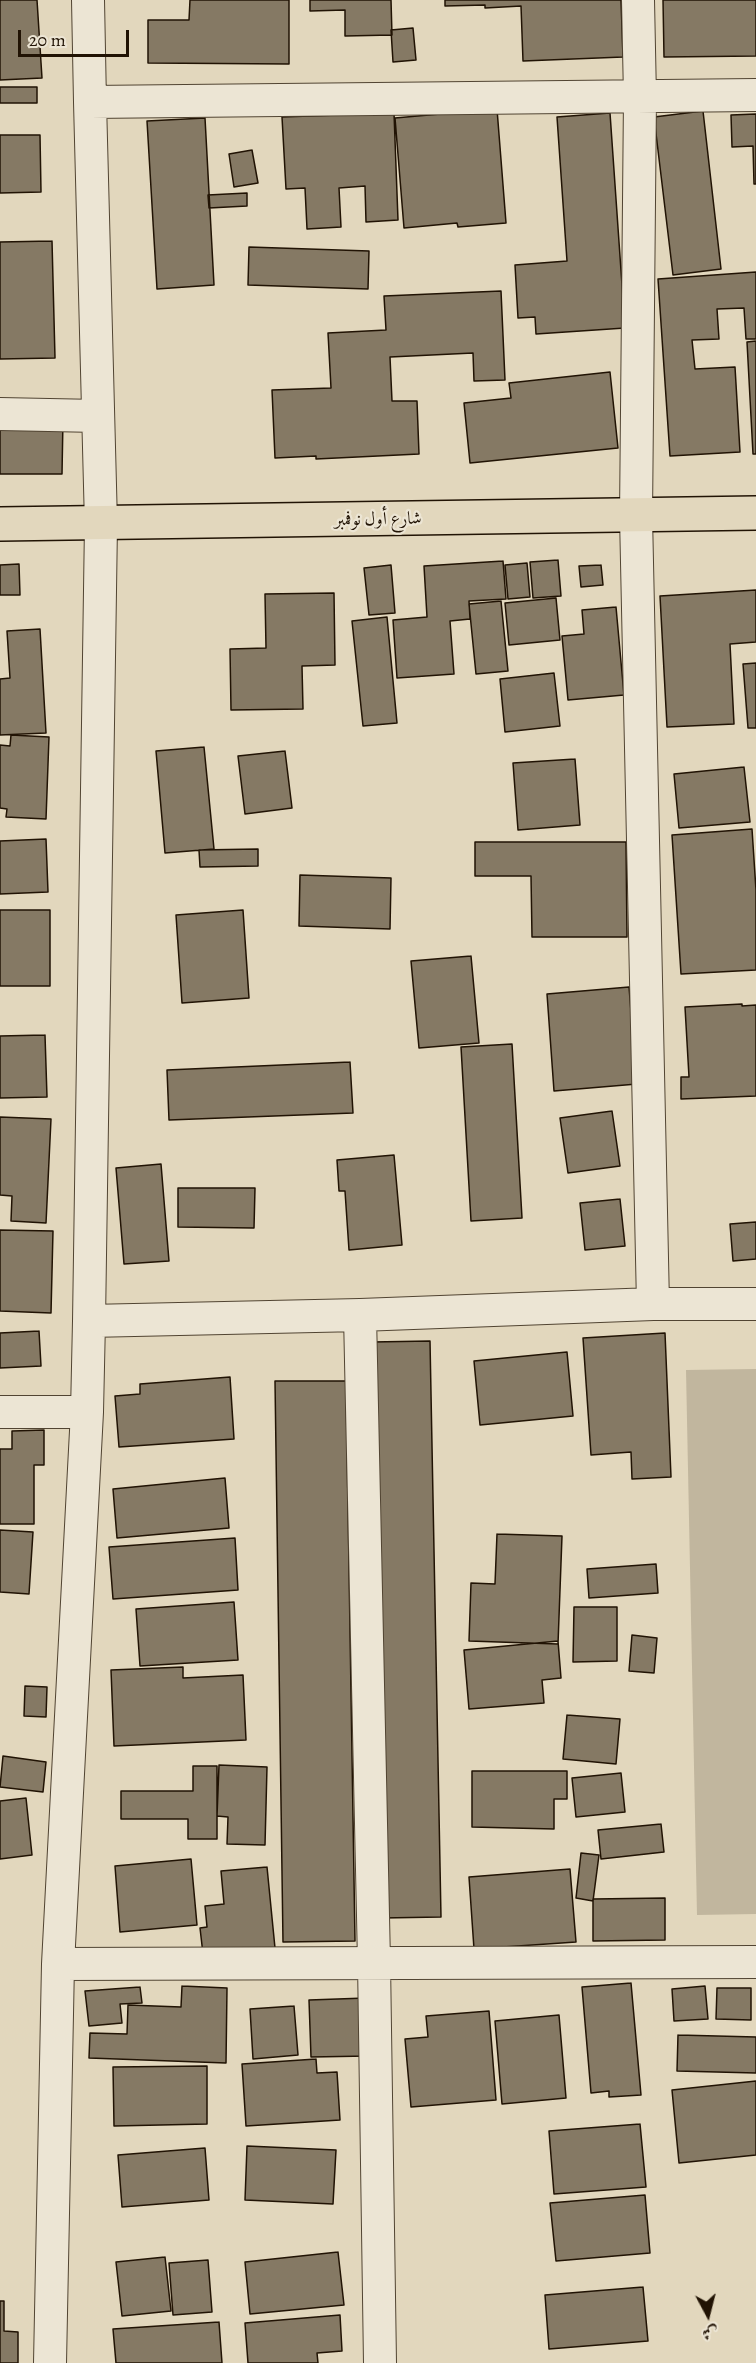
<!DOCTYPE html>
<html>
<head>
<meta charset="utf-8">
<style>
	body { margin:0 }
	#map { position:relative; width:756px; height:2363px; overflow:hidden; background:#e2d7bd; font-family:Alegreya,Amiri,serif }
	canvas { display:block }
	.north { position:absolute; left:678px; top:2285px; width:60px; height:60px; -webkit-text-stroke:4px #ece5d4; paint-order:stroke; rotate:173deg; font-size:16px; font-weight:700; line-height:24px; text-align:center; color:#211304 }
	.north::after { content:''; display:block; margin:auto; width:21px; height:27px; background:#211304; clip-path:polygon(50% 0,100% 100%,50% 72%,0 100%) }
	.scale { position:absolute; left:18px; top:30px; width:111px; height:27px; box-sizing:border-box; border:3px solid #211304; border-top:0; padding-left:8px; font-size:18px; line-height:21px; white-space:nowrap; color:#211304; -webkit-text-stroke:4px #ece5d4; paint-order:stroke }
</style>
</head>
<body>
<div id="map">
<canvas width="756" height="2363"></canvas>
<div class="north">ش</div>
<div class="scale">20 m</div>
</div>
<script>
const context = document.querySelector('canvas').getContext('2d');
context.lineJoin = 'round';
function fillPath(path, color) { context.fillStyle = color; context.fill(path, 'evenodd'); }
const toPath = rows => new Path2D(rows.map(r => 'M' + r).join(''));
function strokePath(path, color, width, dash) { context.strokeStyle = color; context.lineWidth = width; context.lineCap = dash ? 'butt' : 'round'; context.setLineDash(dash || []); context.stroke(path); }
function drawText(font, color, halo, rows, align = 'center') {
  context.font = font + ' Alegreya,Amiri,serif'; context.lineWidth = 4.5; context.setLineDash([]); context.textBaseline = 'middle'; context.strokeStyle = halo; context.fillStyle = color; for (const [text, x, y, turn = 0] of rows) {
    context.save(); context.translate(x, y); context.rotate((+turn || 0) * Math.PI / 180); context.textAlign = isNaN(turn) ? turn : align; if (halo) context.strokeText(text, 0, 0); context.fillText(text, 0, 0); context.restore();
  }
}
fillPath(toPath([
	[756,1369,756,1914,697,1915,686,1370]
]), '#c1b69e');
const building = toPath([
	[0,0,37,0,42,78,0,80,0,0],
	[190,0,289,0,289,64,148,63,148,20,189,20,190,0],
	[310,0,391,0,392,35,345,36,345,10,310,11,310,0],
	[445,0,621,0,623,57,523,61,521,6,485,8,485,5,445,6,445,0],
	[663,0,756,0,756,56,664,57,663,0],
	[413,28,416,60,393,62,391,30,413,28],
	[0,87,37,87,37,103,0,103,0,87],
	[497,109,506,223,458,227,457,223,404,228,395,118,497,109],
	[703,111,721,269,673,275,654,117,703,111],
	[394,113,398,220,366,222,365,186,339,188,341,227,307,229,305,188,286,189,282,117,394,113],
	[610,113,625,328,536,334,535,317,518,318,515,265,567,261,557,117,610,113],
	[756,114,756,184,754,184,753,146,732,147,731,115,756,114],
	[205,118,214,285,157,289,147,121,205,118],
	[0,135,40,135,41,192,0,193,0,135],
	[252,150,258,183,234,187,229,154,252,150],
	[247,193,247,206,209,208,208,195,247,193],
	[52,241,55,358,0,359,0,242,52,241],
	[249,247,369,251,368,289,248,285,249,247],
	[756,272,756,339,746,339,744,308,717,309,719,339,692,340,695,369,735,367,740,452,670,456,658,279,756,272],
	[501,291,505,380,474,381,473,353,390,357,392,401,417,401,419,454,316,459,316,456,275,458,272,390,331,388,328,333,386,330,384,296,501,291],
	[756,341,756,454,753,454,747,342,756,341],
	[610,372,618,448,470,463,464,403,511,398,509,383,610,372],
	[0,418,63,419,62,474,0,474,0,418],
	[558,560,561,596,533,598,530,562,558,560],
	[503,561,506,599,469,601,470,619,450,621,454,674,397,678,393,620,427,617,424,566,503,561],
	[527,563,530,597,508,599,505,565,527,563],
	[19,564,20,595,0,595,0,565,19,564],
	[391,565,395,613,369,615,364,568,391,565],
	[601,565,603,585,581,587,579,566,601,565],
	[756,590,756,642,730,644,734,724,667,727,660,596,756,590],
	[334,593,335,665,302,666,303,709,231,710,230,649,266,648,265,594,334,593],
	[556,598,560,640,509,645,505,603,556,598],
	[501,601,508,671,476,674,469,604,501,601],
	[616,607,624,695,568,700,562,636,584,634,582,610,616,607],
	[387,617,397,723,363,726,352,621,387,617],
	[40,629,46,733,0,735,0,679,10,678,7,631,40,629],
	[756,663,756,728,748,728,743,664,756,663],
	[554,673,560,726,505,732,500,679,554,673],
	[11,735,49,737,46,819,6,817,7,809,0,808,0,745,10,746,11,735],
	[204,747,214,849,165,853,156,751,204,747],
	[285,751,292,808,245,814,238,756,285,751],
	[575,759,580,825,518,830,513,763,575,759],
	[744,767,750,822,679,828,674,774,744,767],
	[752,829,756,890,756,970,681,974,672,835,752,829],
	[46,839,48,892,0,894,0,841,46,839],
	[475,842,626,842,627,937,532,937,531,876,475,876,475,842],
	[258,849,258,866,200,867,199,850,258,849],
	[300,875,391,878,390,929,299,926,300,875],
	[0,910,50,910,50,986,0,986,0,910],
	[243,910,249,998,182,1003,176,915,243,910],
	[471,956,479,1043,419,1048,411,961,471,956],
	[629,987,637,1084,554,1091,547,994,629,987],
	[742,1004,742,1006,756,1005,756,1096,681,1099,681,1077,689,1077,685,1007,742,1004],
	[45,1035,47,1097,0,1098,0,1036,45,1035],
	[512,1044,522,1218,471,1221,461,1047,512,1044],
	[350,1062,353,1113,169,1120,167,1070,350,1062],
	[612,1111,620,1166,568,1173,560,1118,612,1111],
	[0,1117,51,1119,46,1223,11,1221,12,1196,0,1195,0,1117],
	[394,1155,402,1245,349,1250,345,1191,339,1191,337,1160,394,1155],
	[161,1164,169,1261,124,1264,116,1168,161,1164],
	[178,1188,255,1188,254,1228,178,1227,178,1188],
	[620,1199,625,1246,585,1250,580,1203,620,1199],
	[756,1222,756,1259,733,1261,730,1224,756,1222],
	[0,1230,53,1231,51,1313,0,1311,0,1230],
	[39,1331,41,1366,0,1368,0,1333,39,1331],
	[665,1333,671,1477,632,1479,631,1452,591,1455,583,1338,665,1333],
	[430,1341,441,1917,382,1918,372,1342,430,1341],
	[567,1352,573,1416,480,1425,474,1361,567,1352],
	[230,1377,234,1439,119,1447,115,1396,140,1394,140,1384,230,1377],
	[275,1381,346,1381,355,1941,283,1942,275,1381],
	[44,1430,44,1465,34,1465,34,1524,0,1524,0,1449,12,1449,12,1431,44,1430],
	[225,1478,229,1528,117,1538,113,1489,225,1478],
	[0,1530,33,1532,29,1594,0,1592,0,1530],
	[497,1534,562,1536,558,1644,469,1641,471,1583,495,1584,497,1534],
	[235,1538,238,1590,113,1599,109,1547,235,1538],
	[656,1564,658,1593,589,1598,587,1569,656,1564],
	[234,1602,238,1660,140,1666,136,1609,234,1602],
	[574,1607,617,1607,617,1661,573,1662,574,1607],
	[632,1635,657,1638,654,1673,629,1671,632,1635],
	[558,1641,561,1678,542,1680,544,1703,469,1709,464,1650,558,1641],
	[183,1667,183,1678,243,1675,246,1740,114,1746,111,1670,183,1667],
	[25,1686,47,1687,46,1717,24,1716,25,1686],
	[567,1715,620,1719,616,1764,563,1759,567,1715],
	[3,1756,46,1762,43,1792,0,1787,3,1756],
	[219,1765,267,1767,265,1845,227,1844,228,1817,217,1816,219,1765],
	[193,1766,217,1766,217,1839,188,1839,188,1819,121,1819,121,1791,193,1791,193,1766],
	[472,1771,567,1771,567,1799,554,1799,554,1829,472,1827,472,1771],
	[621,1773,625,1812,576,1817,572,1778,621,1773],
	[26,1798,32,1855,0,1859,0,1801,26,1798],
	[661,1824,664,1852,601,1859,598,1830,661,1824],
	[581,1853,599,1855,593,1901,576,1898,581,1853],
	[191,1859,197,1925,120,1932,115,1866,191,1859],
	[267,1867,275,1948,203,1954,200,1928,207,1927,205,1906,224,1904,221,1871,267,1867],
	[570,1869,576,1942,474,1949,469,1877,570,1869],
	[665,1898,665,1940,593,1941,593,1899,665,1898],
	[631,1983,641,2095,609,2097,609,2091,591,2093,582,1987,631,1983],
	[182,1986,227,1988,226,2063,89,2058,90,2033,127,2034,128,2005,181,2007,182,1986],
	[705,1986,708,2019,674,2021,672,1989,705,1986],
	[140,1987,142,2003,120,2004,122,2023,89,2026,85,1991,140,1987],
	[717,1988,751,1988,751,2020,716,2019,717,1988],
	[366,1998,368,2056,311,2057,309,2000,366,1998],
	[294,2006,298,2055,253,2059,250,2009,294,2006],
	[489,2011,496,2100,411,2107,405,2039,428,2037,426,2016,489,2011],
	[559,2015,566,2098,502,2104,495,2021,559,2015],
	[678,2035,756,2037,756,2073,677,2071,678,2035],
	[316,2059,317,2073,337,2072,340,2120,246,2126,242,2064,316,2059],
	[207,2066,207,2124,114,2126,113,2067,207,2066],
	[756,2081,756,2155,679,2163,672,2090,756,2081],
	[640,2124,646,2187,554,2194,549,2131,640,2124],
	[247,2146,336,2150,333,2204,245,2200,247,2146],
	[205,2148,209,2200,122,2207,118,2155,205,2148],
	[645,2195,650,2253,556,2261,550,2203,645,2195],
	[338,2252,344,2305,250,2314,245,2262,338,2252],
	[165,2257,171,2311,122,2316,116,2262,165,2257],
	[208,2260,212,2312,173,2315,169,2263,208,2260],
	[643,2287,648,2341,549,2349,545,2295,643,2287],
	[0,2301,4,2301,4,2331,18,2332,18,2363,0,2363,0,2301],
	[340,2315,342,2351,317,2353,318,2363,248,2363,245,2323,340,2315],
	[219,2322,222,2363,116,2363,113,2329,219,2322]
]);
fillPath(building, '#857964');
strokePath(building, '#211304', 1.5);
const street = toPath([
	[88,0,90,102],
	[638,0,640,97,636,516,653,1304],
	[756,95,90,102,101,524,89,1321,360,1315,653,1304,756,1304],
	[0,414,98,416],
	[360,1315,374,1962,380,2363],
	[89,1321,87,1412,58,1964,756,1962],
	[0,1412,87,1412],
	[50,2363,58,1964]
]);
const primary = toPath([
	[0,524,756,513]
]);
strokePath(street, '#514432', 34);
strokePath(primary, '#211304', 36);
strokePath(street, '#ece5d4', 32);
strokePath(primary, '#e2d7bd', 33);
drawText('18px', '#211304', '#ece5d4', [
	["شارع أول نوفمبر",378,520,-1]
]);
</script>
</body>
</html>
